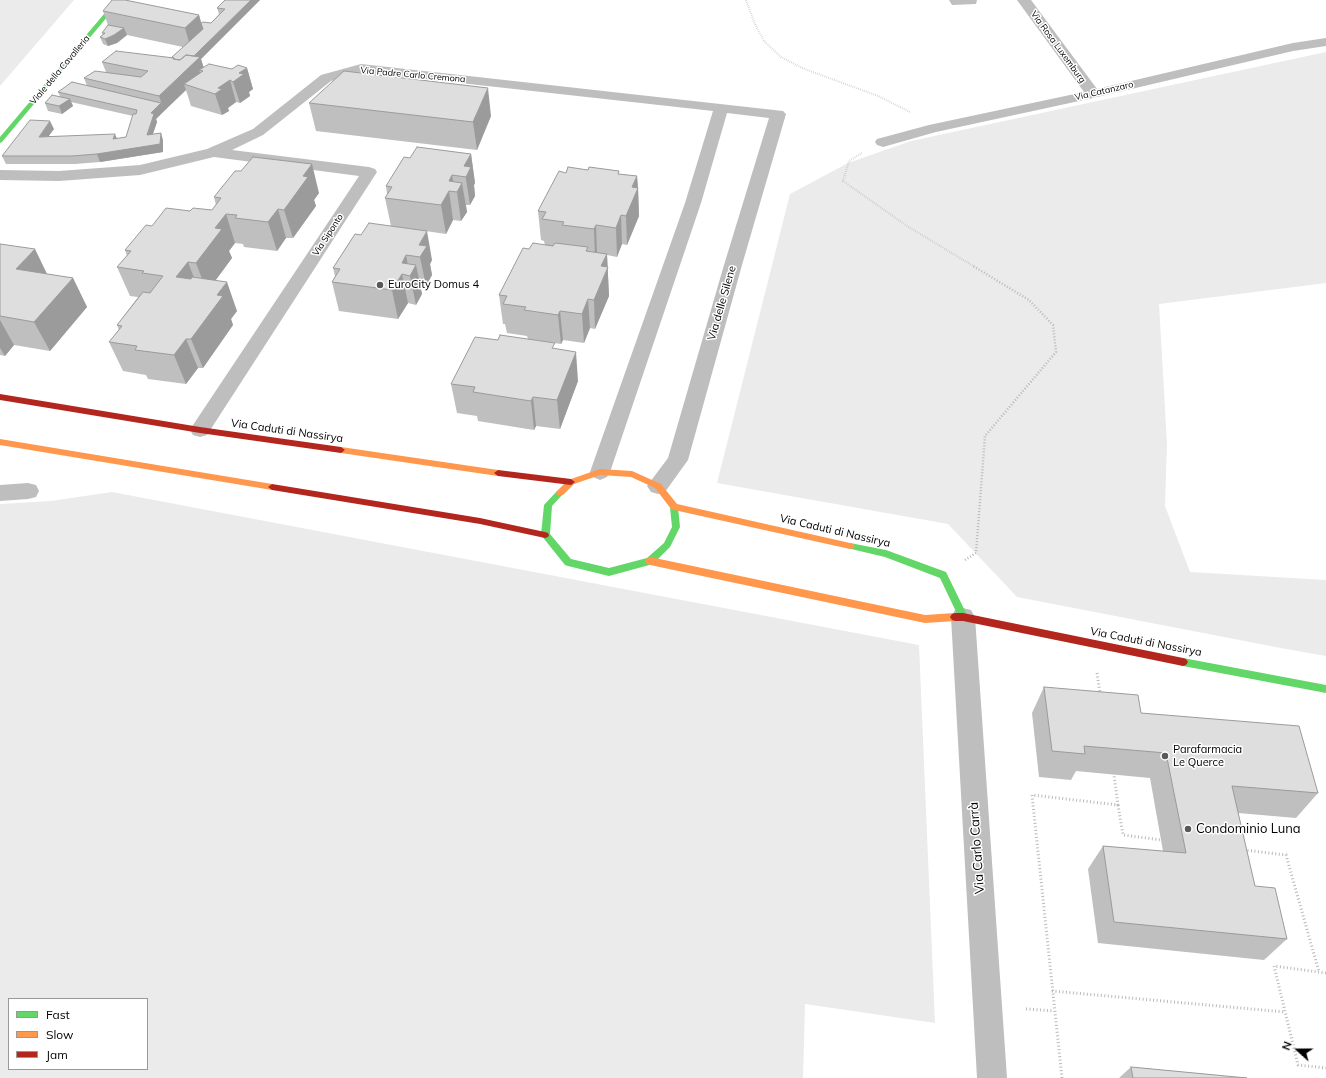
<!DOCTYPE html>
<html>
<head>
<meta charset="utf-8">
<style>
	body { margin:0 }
	#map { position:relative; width:1326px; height:1078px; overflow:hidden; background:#fff; font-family:Mulish,sans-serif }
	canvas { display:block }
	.legend { position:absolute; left:8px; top:998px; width:140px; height:72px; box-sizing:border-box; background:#fff; border:1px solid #999; margin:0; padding:5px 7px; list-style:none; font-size:12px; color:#000 }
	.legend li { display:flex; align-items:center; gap:8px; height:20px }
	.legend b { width:20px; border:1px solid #999 }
	.north { position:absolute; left:1278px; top:1030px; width:40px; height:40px; -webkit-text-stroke:3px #fff; paint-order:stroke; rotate:291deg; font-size:11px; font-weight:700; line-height:16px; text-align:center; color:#000 }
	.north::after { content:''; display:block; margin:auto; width:14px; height:18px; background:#000; clip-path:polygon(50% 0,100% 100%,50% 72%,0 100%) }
</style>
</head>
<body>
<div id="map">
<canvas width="1326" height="1078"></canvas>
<ul class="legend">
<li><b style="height:5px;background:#63d668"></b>Fast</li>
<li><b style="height:5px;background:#ff974d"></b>Slow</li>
<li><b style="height:5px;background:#b3261e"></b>Jam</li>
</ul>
<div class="north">N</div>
</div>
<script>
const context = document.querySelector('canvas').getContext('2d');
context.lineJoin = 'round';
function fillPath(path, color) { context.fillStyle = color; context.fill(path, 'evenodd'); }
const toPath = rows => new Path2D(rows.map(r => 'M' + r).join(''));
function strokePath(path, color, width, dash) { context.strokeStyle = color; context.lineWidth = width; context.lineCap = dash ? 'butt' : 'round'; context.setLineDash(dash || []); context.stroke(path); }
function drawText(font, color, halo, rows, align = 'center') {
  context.font = font + ' Mulish,sans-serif'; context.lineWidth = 3; context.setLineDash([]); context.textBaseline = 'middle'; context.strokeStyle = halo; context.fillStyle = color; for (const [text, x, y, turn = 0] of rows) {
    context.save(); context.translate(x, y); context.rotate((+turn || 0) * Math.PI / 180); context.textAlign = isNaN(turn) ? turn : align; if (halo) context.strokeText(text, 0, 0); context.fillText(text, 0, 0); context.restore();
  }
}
fillPath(toPath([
	[0,0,74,0,0,86],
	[1326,52,1326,283,1159,304,1167,444,1165,506,1190,572,1326,580,1326,656,1286,649,1017,597,948,524,717,483,790,194,848,163,911,141],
	[112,492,919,645,935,1023,805,1004,803,1078,0,1078,0,504,51,501],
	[9,999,147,999,147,1069,9,1069]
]), '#ebebeb');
strokePath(toPath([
	[746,0,754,22,764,41,781,57,802,68,878,96,910,112],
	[862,153,849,161,843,181,907,226,975,267]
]), '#b9b9b9', 2, [0.5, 1.5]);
strokePath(toPath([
	[965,560,976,553,985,436,1056,352,1053,325,1029,300,973,266]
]), '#b9b9b9', 2.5, [1, 2]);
strokePath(toPath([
	[1097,673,1100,693],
	[1118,805,1123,835,1161,840],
	[1244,850,1286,855,1319,972],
	[1326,973,1274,966,1298,1065,1326,1068],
	[1052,991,1285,1012],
	[1026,1009,1054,1011],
	[1062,1078,1032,795,1118,805,1114,775]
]), '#b9b9b9', 3, [1, 2.5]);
fillPath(toPath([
	[1017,0,1031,0,1097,89,1293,43,1326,38,1326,46,1293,51,1093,98,936,132,883,147,877,145,875,142,877,139,929,125,1084,92,1017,0],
	[361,64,783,111,786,114,742,265,688,460,665,492,658,494,651,492,647,486,668,458,724,265,769,118,727,113,701,203,610,472,607,477,600,480,593,477,590,472,685,203,713,111,361,72,331,81,263,135,232,150,369,167,375,169,377,172,207,435,200,437,193,435,190,430,193,425,359,176,214,157,140,175,59,181,0,180,0,170,59,171,140,165,207,149,253,129,321,75,361,64],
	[28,483,36,485,39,491,36,497,28,499,0,501,0,485,28,483],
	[963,608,971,610,975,617,1007,1078,977,1078,951,617,955,610,963,608]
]), '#bebebe');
fillPath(toPath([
	[118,0,124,0,108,16,2,142,0,143,0,137,104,14,118,0],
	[560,490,564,493,552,506,550,534,571,559,609,568,647,558,664,543,672,527,670,507,674,504,678,507,680,527,670,547,653,564,609,576,568,566,565,565,541,535,544,505,557,491,560,490],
	[850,543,886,550,946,572,968,617,966,620,963,621,960,620,940,578,885,557,847,548,845,546,847,544,850,543],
	[1183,658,1326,685,1326,693,1183,666,1180,665,1178,662,1180,659,1183,658]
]), '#63d668');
fillPath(toPath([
	[0,439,272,484,276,487,272,490,0,445,0,439],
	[341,447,498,470,502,473,498,476,341,453,337,450,341,447],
	[600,469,632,471,661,484,677,504,850,543,853,544,855,546,853,548,850,549,674,510,671,509,655,488,631,477,600,475,574,484,563,495,557,495,556,493,557,491,568,480,600,469],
	[650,557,925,615,955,613,958,614,960,617,958,620,955,621,925,623,650,565,647,564,645,561,647,558,650,557]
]), '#ff974d');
fillPath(toPath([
	[0,394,200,427,341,447,345,450,341,453,200,433,0,400,0,394],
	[498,470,571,479,575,482,571,485,498,476,494,473,498,470],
	[272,484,480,518,545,532,548,533,549,535,548,537,545,538,480,524,272,490,268,487,272,484],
	[955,613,963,613,1183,658,1186,659,1188,662,1186,665,1183,666,963,621,955,621,952,620,950,617,952,614,955,613]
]), '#b3261e');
fillPath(toPath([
	[225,0,260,0,201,59,203,67,232,69,247,68,253,89,249,92,250,96,240,103,236,102,228,108,229,111,222,115,191,106,186,90,156,119,157,122,153,134,163,140,163,152,100,162,75,164,6,164,2,156,54,129,48,136,117,139,126,137,133,116,71,102,73,106,62,114,48,111,45,103,60,96,58,92,87,86,84,78,106,72,102,62,172,57,183,47,127,35,117,43,108,46,103,44,100,37,103,35,102,33,108,25,103,11,199,15,201,23,211,23,219,14,217,8],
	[949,0,977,0,976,4,952,5],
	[309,103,491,116,477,150,316,131],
	[471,154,475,183,474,185,475,196,470,205,466,205,467,212,461,221,453,220,446,234,391,226,385,198,387,194,386,186,410,158],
	[588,170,619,171,619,174,637,176,638,187,638,188,639,216,627,245,622,244,617,257,607,255,609,296,595,329,590,328,584,343,563,340,561,344,528,339,527,336,507,333,505,324,503,324,499,295,529,249,545,245,544,241,541,240,538,211,566,173],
	[319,193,314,200,316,206,293,238,286,238,277,251,244,247,243,244,235,243,229,251,232,258,215,281,237,311,231,319,233,325,203,368,198,368,186,384,148,379,146,375,123,371,109,342,119,330,117,325,138,297,130,296,117,267,127,256,125,250,152,226,190,211,212,210,216,205,214,197],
	[355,234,432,260,430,264,432,275,426,286,420,285,422,294,416,305,408,303,398,319,339,311,332,282,335,276,333,268],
	[0,244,47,274,73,278,87,307,50,351,14,345,5,356,0,355],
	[555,349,578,381,560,429,536,426,534,430,478,421,477,416,457,413,451,384],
	[1044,687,1141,713,1318,793,1296,818,1238,813,1255,886,1287,939,1264,960,1098,943,1088,869,1103,846,1163,851,1150,778,1076,771,1071,780,1039,777,1032,713],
	[1131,1067,1247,1078,1119,1078]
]), '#bfbfbf');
fillPath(toPath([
	[251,0,260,0,201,59,205,71,199,70,201,75,184,84,186,90,164,111,159,96,183,67],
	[199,15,205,36,191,49,185,28],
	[124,28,127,35,117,43,108,46,105,39],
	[247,68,253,89,249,92,250,96,240,103,233,82,239,73],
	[230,80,236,102,228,108,229,111,222,115,215,94,218,88],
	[488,88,491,116,477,150,473,122],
	[70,99,73,106,62,114,59,106],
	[161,103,164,111,156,119,157,122,150,142,147,135,151,113],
	[50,121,54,129,43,144,39,137],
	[161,133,163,140,163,152,100,162,97,154],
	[115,134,118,141,113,139],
	[471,154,475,183,474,185,475,196,470,205,464,166],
	[312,164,319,193,314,200,316,206,293,238,284,210,303,176],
	[452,175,455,192,449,181],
	[637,176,638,190,638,188,639,216,627,245,626,216,632,187],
	[462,183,467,212,461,221,457,192],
	[449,191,453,220,446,234,441,205],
	[278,209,286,238,277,251,268,222],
	[226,214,235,243,229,251,232,258,207,292,196,263,215,228],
	[621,215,622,244,617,257,616,228],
	[596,225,597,254,595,258,594,229],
	[427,231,432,260,430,264,432,275,426,286,420,257,419,245],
	[35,249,49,278,16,269],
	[607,254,609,296,595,329,594,300,601,266],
	[406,255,410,275,416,265,422,294,416,305,410,276,402,263],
	[188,262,199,291,176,277],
	[402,274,408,303,398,319,392,290],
	[73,278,87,307,50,351,34,322],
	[227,282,237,311,231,319,233,325,203,368,191,339,217,295],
	[588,299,590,328,584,343,582,314],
	[560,311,563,340,561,344,558,315],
	[0,320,14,345,5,356,0,348],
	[186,339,198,368,186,384,174,355],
	[576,352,578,381,560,429,557,400],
	[533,397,536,426,534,430,531,401]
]), '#9b9b9b');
const building = toPath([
	[112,0,125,0,199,15,185,28,103,11,112,0],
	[225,0,251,0,194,56,186,55,180,60,174,59,174,58,172,57,203,29,201,23,203,22,211,23,225,9,217,8,225,0],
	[108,25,124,28,114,35,105,39,100,37,105,33,102,33,108,25],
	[116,51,174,58,173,59,180,60,186,55,200,57,159,96,84,78,95,71,141,77,148,71,102,62,116,51],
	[209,64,232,69,238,65,247,68,239,73,244,74,233,82,230,80,218,88,222,89,215,94,184,84,203,71,199,70,209,64],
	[344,71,488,88,473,122,309,103,344,71],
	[72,82,161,103,151,113,154,114,147,135,161,133,160,144,97,154,72,156,2,156,30,120,50,121,39,137,115,134,113,139,126,137,133,114,136,114,137,110,58,92,72,82],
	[52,95,70,99,59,106,45,103,52,95],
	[417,147,471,154,464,166,471,167,466,177,452,175,449,181,462,183,457,192,449,191,441,205,385,198,392,187,386,186,404,157,410,158,417,147],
	[253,157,312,164,303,176,308,177,284,210,278,209,268,222,235,218,237,215,226,214,215,228,222,229,196,263,188,262,176,277,191,279,192,277,227,282,217,295,223,296,191,339,186,339,174,355,135,350,137,346,109,342,122,326,117,325,143,292,150,293,163,276,142,273,144,271,117,267,131,251,125,250,146,225,152,226,166,208,190,211,193,208,212,210,221,198,214,197,235,171,241,171,253,157],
	[568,167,588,170,589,167,619,171,618,174,637,176,632,187,638,188,626,216,621,215,616,228,596,225,594,229,562,225,564,222,542,219,546,212,538,211,559,171,566,173,568,167],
	[369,223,427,231,419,245,427,246,420,257,406,255,402,263,416,265,410,276,402,274,392,290,332,282,340,269,333,268,355,234,361,235,369,223],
	[533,243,553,246,555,243,588,247,586,251,607,254,601,266,608,267,594,300,588,299,582,314,560,311,558,315,524,310,526,307,503,304,507,296,499,295,523,248,529,249,533,243],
	[0,244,35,249,16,269,73,278,34,322,0,316,0,244],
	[500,335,555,343,552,348,576,352,557,400,533,397,531,401,473,392,475,387,451,384,475,337,498,340,500,335],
	[1044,687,1138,695,1141,713,1299,726,1318,793,1232,786,1255,886,1275,888,1287,939,1114,922,1103,846,1186,853,1166,753,1084,746,1085,754,1052,751,1044,687],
	[1131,1067,1247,1078,1133,1078,1131,1067]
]);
fillPath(building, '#dedede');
strokePath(building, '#9b9b9b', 1);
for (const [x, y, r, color] of [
	[380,285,4,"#595959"],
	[1165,756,4,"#595959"],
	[1188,829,4,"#595959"]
]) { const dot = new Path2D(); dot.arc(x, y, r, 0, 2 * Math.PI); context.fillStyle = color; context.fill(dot); strokePath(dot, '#fff', 1.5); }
drawText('9px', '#000', '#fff', [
	["Via Rosa Luxemburg",1058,47,54],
	["Viale della Cavalleria",60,70,-50],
	["Via Padre Carlo Cremona",413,75,5],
	["Via Catanzaro",1104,91,-13],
	["Via Siponto",328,235,-57]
]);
drawText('11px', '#000', '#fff', [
	["EuroCity Domus 4",388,285],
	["Parafarmacia",1173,750],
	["Le Querce",1173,763]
], 'left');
drawText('11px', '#000', '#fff', [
	["Via delle Silene",722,303,-74],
	["Via Caduti di Nassirya",287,431,8],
	["Via Caduti di Nassirya",835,531,13],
	["Via Caduti di Nassirya",1146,642,11]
]);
drawText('13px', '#000', '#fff', [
	["Condominio Luna",1196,829]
], 'left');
drawText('13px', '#000', '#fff', [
	["Via Carlo Carrà",977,848,-94]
]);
</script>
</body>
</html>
